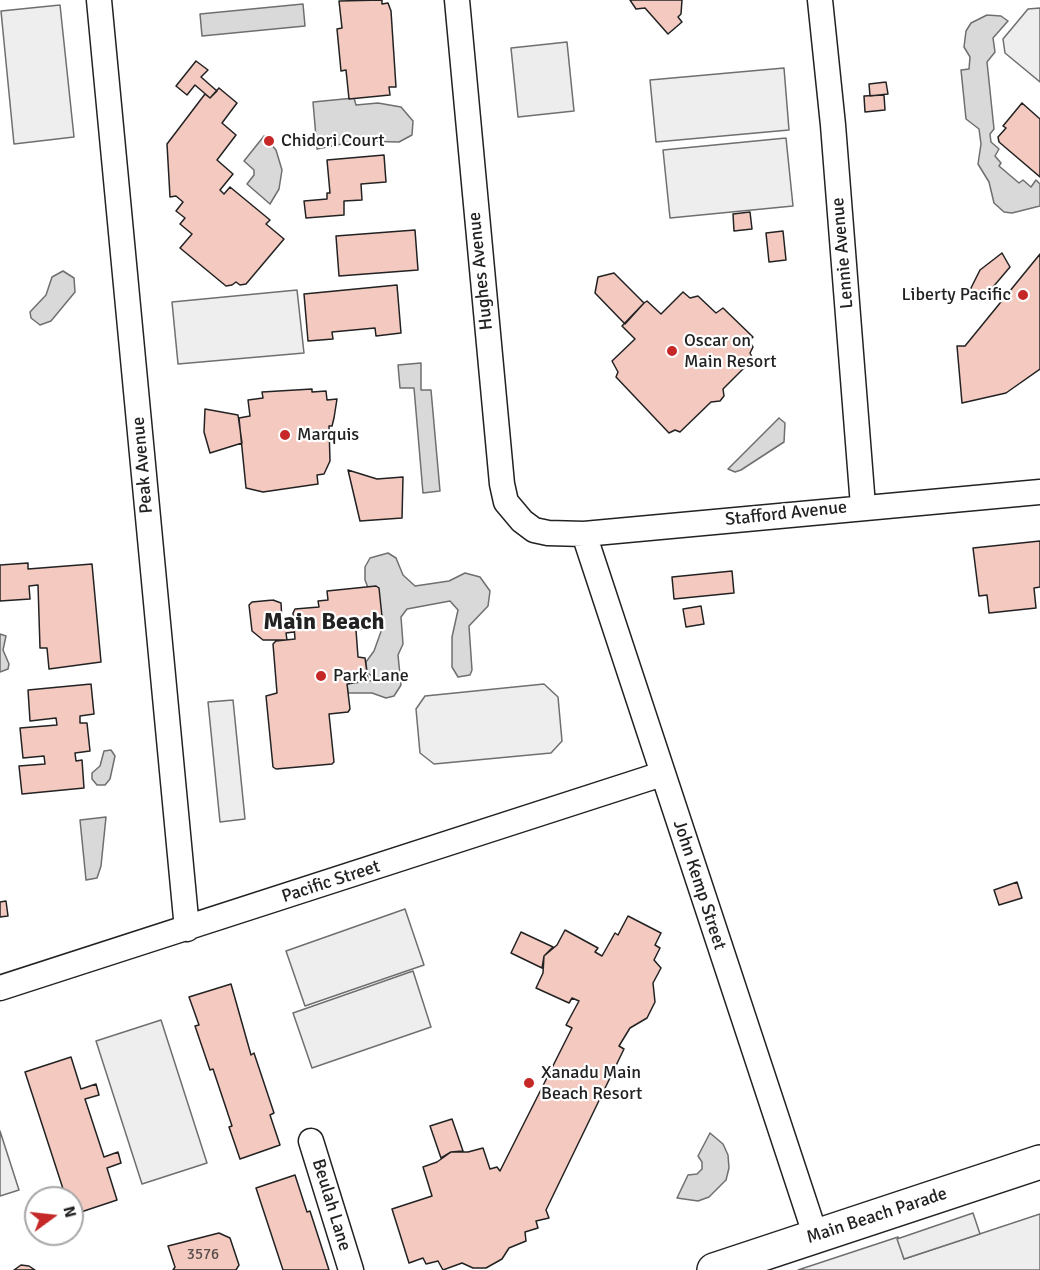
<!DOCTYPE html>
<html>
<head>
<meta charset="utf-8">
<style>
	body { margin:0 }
	#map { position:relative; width:1040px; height:1270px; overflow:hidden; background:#fff; font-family:Signika,sans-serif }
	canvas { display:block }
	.north { position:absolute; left:24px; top:1186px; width:60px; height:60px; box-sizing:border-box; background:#fff; border:2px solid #a7a7a7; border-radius:50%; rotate:75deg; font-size:16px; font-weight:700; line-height:24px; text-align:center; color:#222 }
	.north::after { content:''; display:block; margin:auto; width:21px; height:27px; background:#c62828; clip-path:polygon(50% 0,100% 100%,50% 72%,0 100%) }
</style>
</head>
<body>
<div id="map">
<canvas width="1040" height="1270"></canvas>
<div class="north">N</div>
</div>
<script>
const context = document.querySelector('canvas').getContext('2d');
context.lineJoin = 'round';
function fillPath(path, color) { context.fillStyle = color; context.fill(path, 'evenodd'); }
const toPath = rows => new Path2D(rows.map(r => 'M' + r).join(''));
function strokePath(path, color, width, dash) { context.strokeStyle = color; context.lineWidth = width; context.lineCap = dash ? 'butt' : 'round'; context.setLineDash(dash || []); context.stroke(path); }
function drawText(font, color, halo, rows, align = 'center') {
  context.font = font + ' Signika,sans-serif'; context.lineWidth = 4.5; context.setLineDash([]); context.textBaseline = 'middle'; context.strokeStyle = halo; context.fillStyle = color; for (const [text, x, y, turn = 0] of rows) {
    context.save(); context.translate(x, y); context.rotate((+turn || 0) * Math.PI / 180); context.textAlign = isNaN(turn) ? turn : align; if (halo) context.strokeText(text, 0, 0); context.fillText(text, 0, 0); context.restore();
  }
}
const green = toPath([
	[60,5,74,137,14,144,1,11,60,5],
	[1040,8,1040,82,1005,53,1003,39,1028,9,1040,8],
	[784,68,789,130,656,142,650,80,784,68],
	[786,138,793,206,670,218,663,150,786,138],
	[297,290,304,353,178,364,172,302,297,290],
	[544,684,558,697,562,741,551,753,434,764,420,753,416,709,425,696,544,684],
	[405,909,424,965,305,1006,286,951,405,909],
	[413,971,431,1027,312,1068,293,1013,413,971],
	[161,1020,207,1163,142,1184,96,1041,161,1020],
	[0,1131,19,1190,0,1196,0,1131],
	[1040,1214,1040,1270,798,1270,898,1237,904,1259,1040,1214]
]);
fillPath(green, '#eee');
strokePath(green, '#6f6f6f', 1.5);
const parking = toPath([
	[567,42,574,111,518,117,511,48,567,42],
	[233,700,245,819,220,822,208,702,233,700],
	[973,1213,980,1234,904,1259,897,1239,973,1213]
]);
fillPath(parking, '#ededed');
strokePath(parking, '#6f6f6f', 1.5);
const water = toPath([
	[303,4,305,26,202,36,200,14,303,4],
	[987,15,1001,16,1008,21,993,38,995,52,987,62,994,129,990,134,991,142,999,149,995,156,1001,163,999,166,1019,183,1023,180,1031,187,1036,180,1040,184,1040,206,1012,213,1004,212,994,203,989,182,978,164,981,144,979,129,966,119,961,70,969,69,970,57,964,47,966,31,971,23,987,15],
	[354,98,356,105,378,103,401,107,413,121,412,135,399,142,357,141,317,149,313,102,354,98],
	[264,136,276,150,282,170,279,189,270,204,247,184,254,175,254,170,244,161,264,136],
	[63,271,74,278,75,292,51,321,40,325,31,318,30,312,46,295,52,277,63,271],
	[421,363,421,390,431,390,440,491,423,493,414,388,400,388,398,365,421,363],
	[779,418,785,423,784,442,741,470,735,472,728,469,779,418],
	[388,553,396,558,403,575,415,586,449,581,465,573,480,577,490,591,488,606,469,626,472,670,470,675,458,677,452,667,452,637,458,610,450,601,407,609,401,617,403,644,398,655,401,685,394,696,386,698,372,693,348,693,347,684,376,680,367,672,366,662,374,651,383,626,365,580,365,567,370,558,388,553],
	[0,634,6,636,3,650,9,664,8,669,0,672,0,634],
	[111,750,115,756,110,779,105,785,97,785,92,779,92,773,100,766,104,751,111,750],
	[106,817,101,866,97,878,86,880,80,820,106,817],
	[710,1133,723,1144,728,1155,729,1168,726,1180,709,1197,698,1201,677,1198,688,1175,697,1174,702,1169,702,1162,698,1156,710,1133]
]);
fillPath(water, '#d9d9d9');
strokePath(water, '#6f6f6f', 1.5);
const building = toPath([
	[382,0,382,4,388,3,391,11,396,87,389,87,390,95,349,99,346,70,341,71,337,29,342,28,339,1,382,0],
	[630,0,682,0,681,14,678,17,682,22,668,34,645,8,636,9,630,0],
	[196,61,208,70,201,77,217,91,210,98,195,85,187,95,176,86,196,61],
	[886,82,888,94,870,96,869,84,886,82],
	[219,88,237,103,222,123,236,135,217,160,233,174,220,190,224,194,230,187,270,220,266,224,284,239,246,284,240,285,236,282,232,285,226,286,180,248,192,234,180,224,185,218,176,211,183,202,176,196,170,197,167,144,205,94,210,98,219,88],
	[884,95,885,110,865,112,864,96,884,95],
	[1022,103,1040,119,1040,177,999,142,998,137,1006,128,1003,126,1022,103],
	[384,155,386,182,361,184,362,200,344,201,344,215,306,218,304,201,327,199,327,193,330,193,327,160,384,155],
	[750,212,752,229,734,231,733,214,750,212],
	[415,230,418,270,339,276,336,236,415,230],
	[783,231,786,260,769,262,766,233,783,231],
	[1002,253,1010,267,982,300,968,294,980,270,1002,253],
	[1040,254,1040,369,1006,393,962,403,957,346,965,346,1040,254],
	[614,273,644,303,625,324,595,293,598,277,614,273],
	[397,285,401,333,376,336,375,328,332,332,333,339,308,341,304,294,397,285],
	[683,292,690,298,698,296,716,313,723,308,753,337,749,341,753,347,750,353,753,359,723,389,724,396,720,401,711,402,680,432,675,430,669,433,616,377,618,372,612,361,635,339,622,326,644,303,647,301,661,314,683,292],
	[312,389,312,392,326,391,327,400,337,399,334,418,332,426,329,426,330,461,324,474,317,475,318,484,263,492,246,488,239,418,250,416,248,400,263,398,262,392,312,389],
	[205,409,238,415,242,443,210,453,204,432,205,409],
	[348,470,377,479,403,477,402,518,360,521,348,470],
	[1040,541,1040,587,1034,588,1036,608,989,613,987,595,979,596,973,548,1040,541],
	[28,563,28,569,92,564,101,662,49,669,47,648,40,648,38,585,29,586,30,599,0,601,0,565,28,563],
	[732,571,734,593,674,599,672,577,732,571],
	[376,586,379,588,383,626,356,630,358,657,365,658,368,680,347,684,350,709,348,712,329,714,334,762,332,764,276,769,273,767,266,696,277,693,273,644,276,641,295,639,293,613,295,609,319,607,318,601,328,600,327,591,376,586],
	[273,600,281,603,282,621,293,620,294,632,286,633,287,640,263,640,252,631,249,605,252,602,273,600],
	[701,606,704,624,686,627,683,609,701,606],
	[91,684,94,714,80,716,80,723,87,723,90,751,75,753,76,761,82,760,84,788,22,794,19,766,45,764,44,756,23,758,20,728,57,725,56,718,30,721,28,690,91,684],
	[1017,882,1022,898,999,905,994,890,1017,882],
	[6,901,8,916,0,917,0,902,6,901],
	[628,916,661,933,655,945,660,948,654,960,661,968,653,983,655,1002,647,1018,630,1028,619,1046,624,1049,546,1210,549,1218,536,1221,538,1228,525,1232,526,1241,509,1248,502,1259,486,1268,473,1268,462,1263,443,1270,438,1261,426,1264,423,1258,409,1263,392,1209,432,1196,423,1167,437,1162,451,1152,468,1152,483,1148,490,1169,497,1167,500,1171,572,1028,566,1025,579,1001,572,998,569,1003,536,988,543,973,544,956,557,945,565,930,598,948,595,952,602,956,615,933,618,935,628,916],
	[521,932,553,947,544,956,542,968,511,953,521,932],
	[231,984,251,1055,254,1053,274,1113,270,1115,280,1145,240,1159,229,1127,232,1126,213,1069,210,1070,195,1026,199,1025,189,997,231,984],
	[71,1057,81,1089,96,1084,99,1095,85,1099,104,1157,118,1152,121,1163,107,1168,117,1200,72,1215,72,1198,66,1198,25,1072,71,1057],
	[452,1119,463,1151,451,1152,441,1158,430,1126,452,1119],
	[295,1175,307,1212,310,1211,329,1270,283,1270,256,1188,295,1175],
	[219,1233,230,1238,239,1265,236,1270,173,1270,175,1267,168,1246,219,1233],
	[21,1265,29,1266,35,1270,14,1270,21,1265]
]);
fillPath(building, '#f3c9c0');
strokePath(building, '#222', 1.5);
const street = toPath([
	[99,0,187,929],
	[457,0,502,484,506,502,522,521,534,530,548,533,584,534,1040,492],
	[820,0,833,125,863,506],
	[584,534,816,1237],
	[0,988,662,774],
	[311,1141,351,1270]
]);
const secondary = toPath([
	[714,1270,1040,1162]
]);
strokePath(street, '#222', 27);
strokePath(secondary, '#222', 36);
strokePath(street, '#fff', 24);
strokePath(secondary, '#fff', 33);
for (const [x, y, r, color] of [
	[269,141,6,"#c62828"],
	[1023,295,6,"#c62828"],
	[672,351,6,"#c62828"],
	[285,435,6,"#c62828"],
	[321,676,6,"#c62828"],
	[529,1083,6,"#c62828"]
]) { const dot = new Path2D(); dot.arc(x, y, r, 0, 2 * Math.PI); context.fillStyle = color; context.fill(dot); strokePath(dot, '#fff', 2); }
drawText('15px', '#564c4a', null, [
	["3576",203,1255]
]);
drawText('18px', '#222', '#fff', [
	["Chidori Court",281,141],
	["Liberty Pacific",1011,295,"right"],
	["Oscar on",684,341],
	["Main Resort",684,362],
	["Marquis",297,435],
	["Park Lane",333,676],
	["Xanadu Main",541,1073],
	["Beach Resort",541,1094]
], 'left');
drawText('18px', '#222', '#fff', [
	["Lennie Avenue",843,253,-95],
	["Hughes Avenue",481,271,-96],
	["Peak Avenue",143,465,-95],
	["Stafford Avenue",786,514,-6],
	["Pacific Street",331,882,-18],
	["John Kemp Street",699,885,72],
	["Beulah Lane",331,1205,73],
	["Main Beach Parade",877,1216,-18]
]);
drawText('bold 24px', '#222', '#fff', [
	["Main Beach",324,623]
]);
</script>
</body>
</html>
